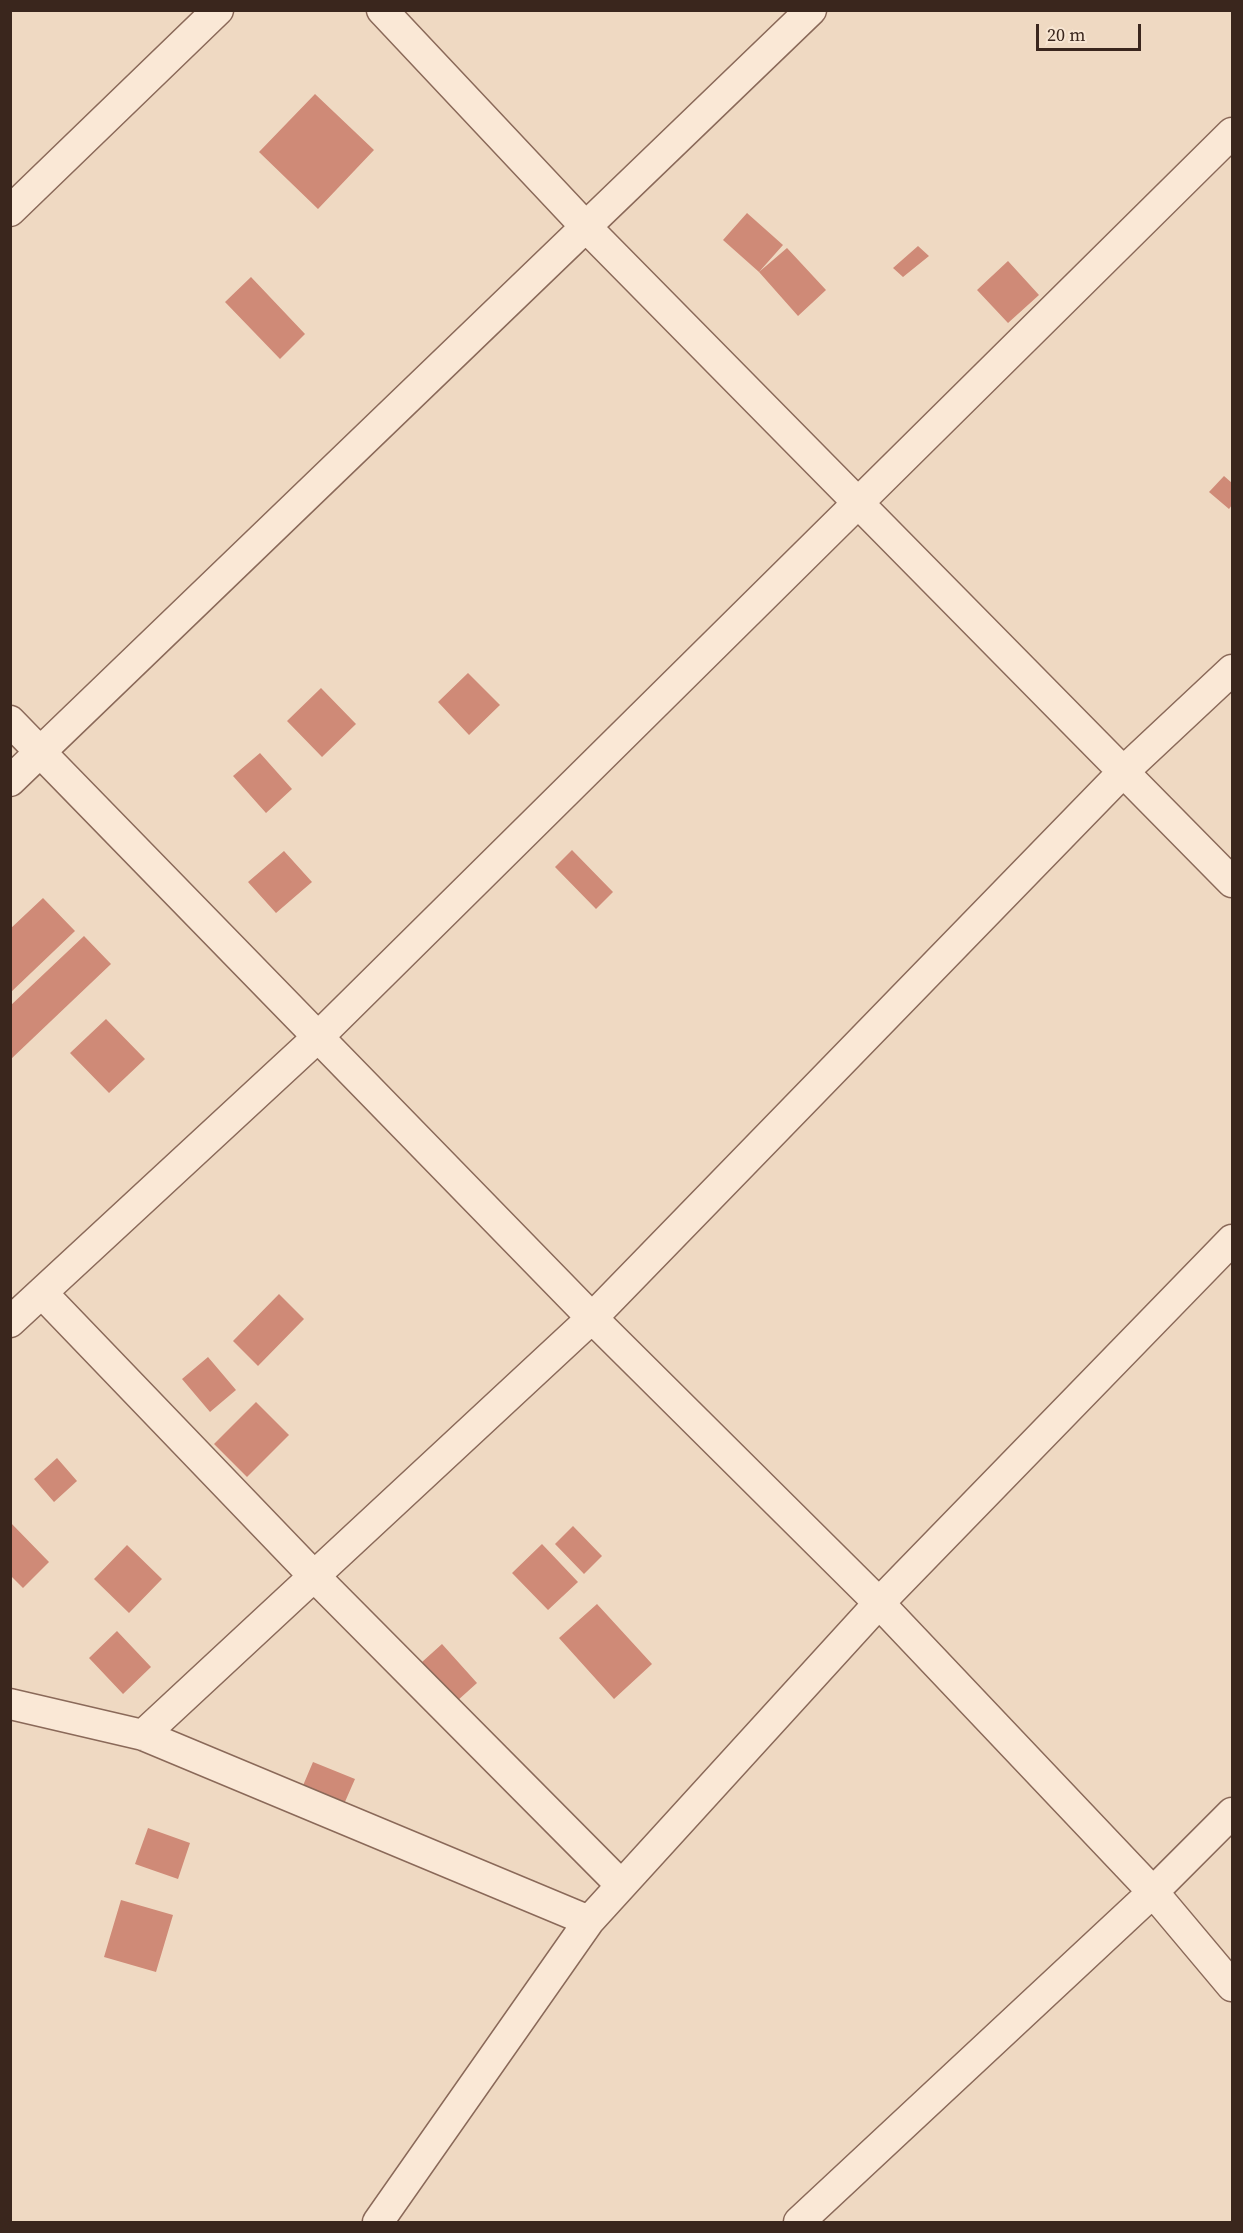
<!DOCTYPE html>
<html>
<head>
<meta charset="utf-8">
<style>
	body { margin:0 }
	#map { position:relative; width:1243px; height:2233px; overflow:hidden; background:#efd9c2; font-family:"Source Serif 4",serif }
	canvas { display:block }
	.frame { position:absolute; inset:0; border:12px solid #3a261d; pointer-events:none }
	.scale { position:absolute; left:1036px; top:24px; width:105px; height:27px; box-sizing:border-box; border:3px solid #3a261d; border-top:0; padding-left:8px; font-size:18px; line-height:21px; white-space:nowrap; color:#3a261d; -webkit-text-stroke:4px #f7e5d2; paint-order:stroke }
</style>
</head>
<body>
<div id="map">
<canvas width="1243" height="2233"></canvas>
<div class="frame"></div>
<div class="scale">20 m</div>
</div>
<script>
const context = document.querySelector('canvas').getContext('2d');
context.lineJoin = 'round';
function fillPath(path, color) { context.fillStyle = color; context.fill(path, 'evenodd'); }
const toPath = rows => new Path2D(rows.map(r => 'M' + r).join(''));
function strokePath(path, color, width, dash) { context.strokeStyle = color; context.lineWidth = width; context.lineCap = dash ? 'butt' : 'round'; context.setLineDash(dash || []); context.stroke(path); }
fillPath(toPath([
	[315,94,374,150,318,209,259,152],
	[747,213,783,245,759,272,787,248,826,290,798,316,759,272,723,240],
	[918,246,929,256,903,277,893,268],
	[1008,261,1039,295,1008,323,977,290],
	[251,277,305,334,280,359,225,302],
	[1224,476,1232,483,1232,505,1229,509,1209,492],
	[468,673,500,705,469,735,438,702],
	[321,688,356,724,322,757,287,721],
	[260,753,292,789,266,813,233,776],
	[572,850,613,892,596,909,555,867],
	[284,851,312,882,276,913,248,882],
	[43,898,75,931,10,993,10,929],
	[84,936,111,964,10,1060,10,1006],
	[106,1019,145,1059,109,1093,70,1053],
	[279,1294,304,1319,258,1366,233,1341],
	[208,1357,236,1390,210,1412,182,1379],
	[256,1402,289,1435,247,1477,214,1444],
	[57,1458,77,1481,54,1502,34,1479],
	[10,1522,49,1562,23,1588,10,1575],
	[573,1526,602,1556,584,1574,555,1544],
	[542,1544,578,1582,548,1610,512,1573],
	[127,1545,162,1579,129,1613,94,1579],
	[597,1604,652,1664,614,1699,559,1638],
	[117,1631,151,1667,123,1694,89,1658],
	[442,1644,477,1683,447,1710,412,1671],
	[313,1762,355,1779,337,1820,296,1802],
	[148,1828,190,1843,178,1879,135,1864],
	[121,1900,173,1915,156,1972,104,1957]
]), '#cf8a77');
const minor = toPath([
	[382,10,586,227,1232,882],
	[10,211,218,10],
	[10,721,592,1318,879,1603,1153,1892,1232,1986],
	[10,781,811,10],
	[42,1293,314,1576,621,1885],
	[10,1322,318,1037,1232,133],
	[10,1704,143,1735,589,1921],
	[143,1735,592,1318,1123,772,1232,670],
	[378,2222,589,1921,879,1603,1232,1240],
	[799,2222,1153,1892,1232,1813]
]);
strokePath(minor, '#8a6959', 33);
strokePath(minor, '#fae8d6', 30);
</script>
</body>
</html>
